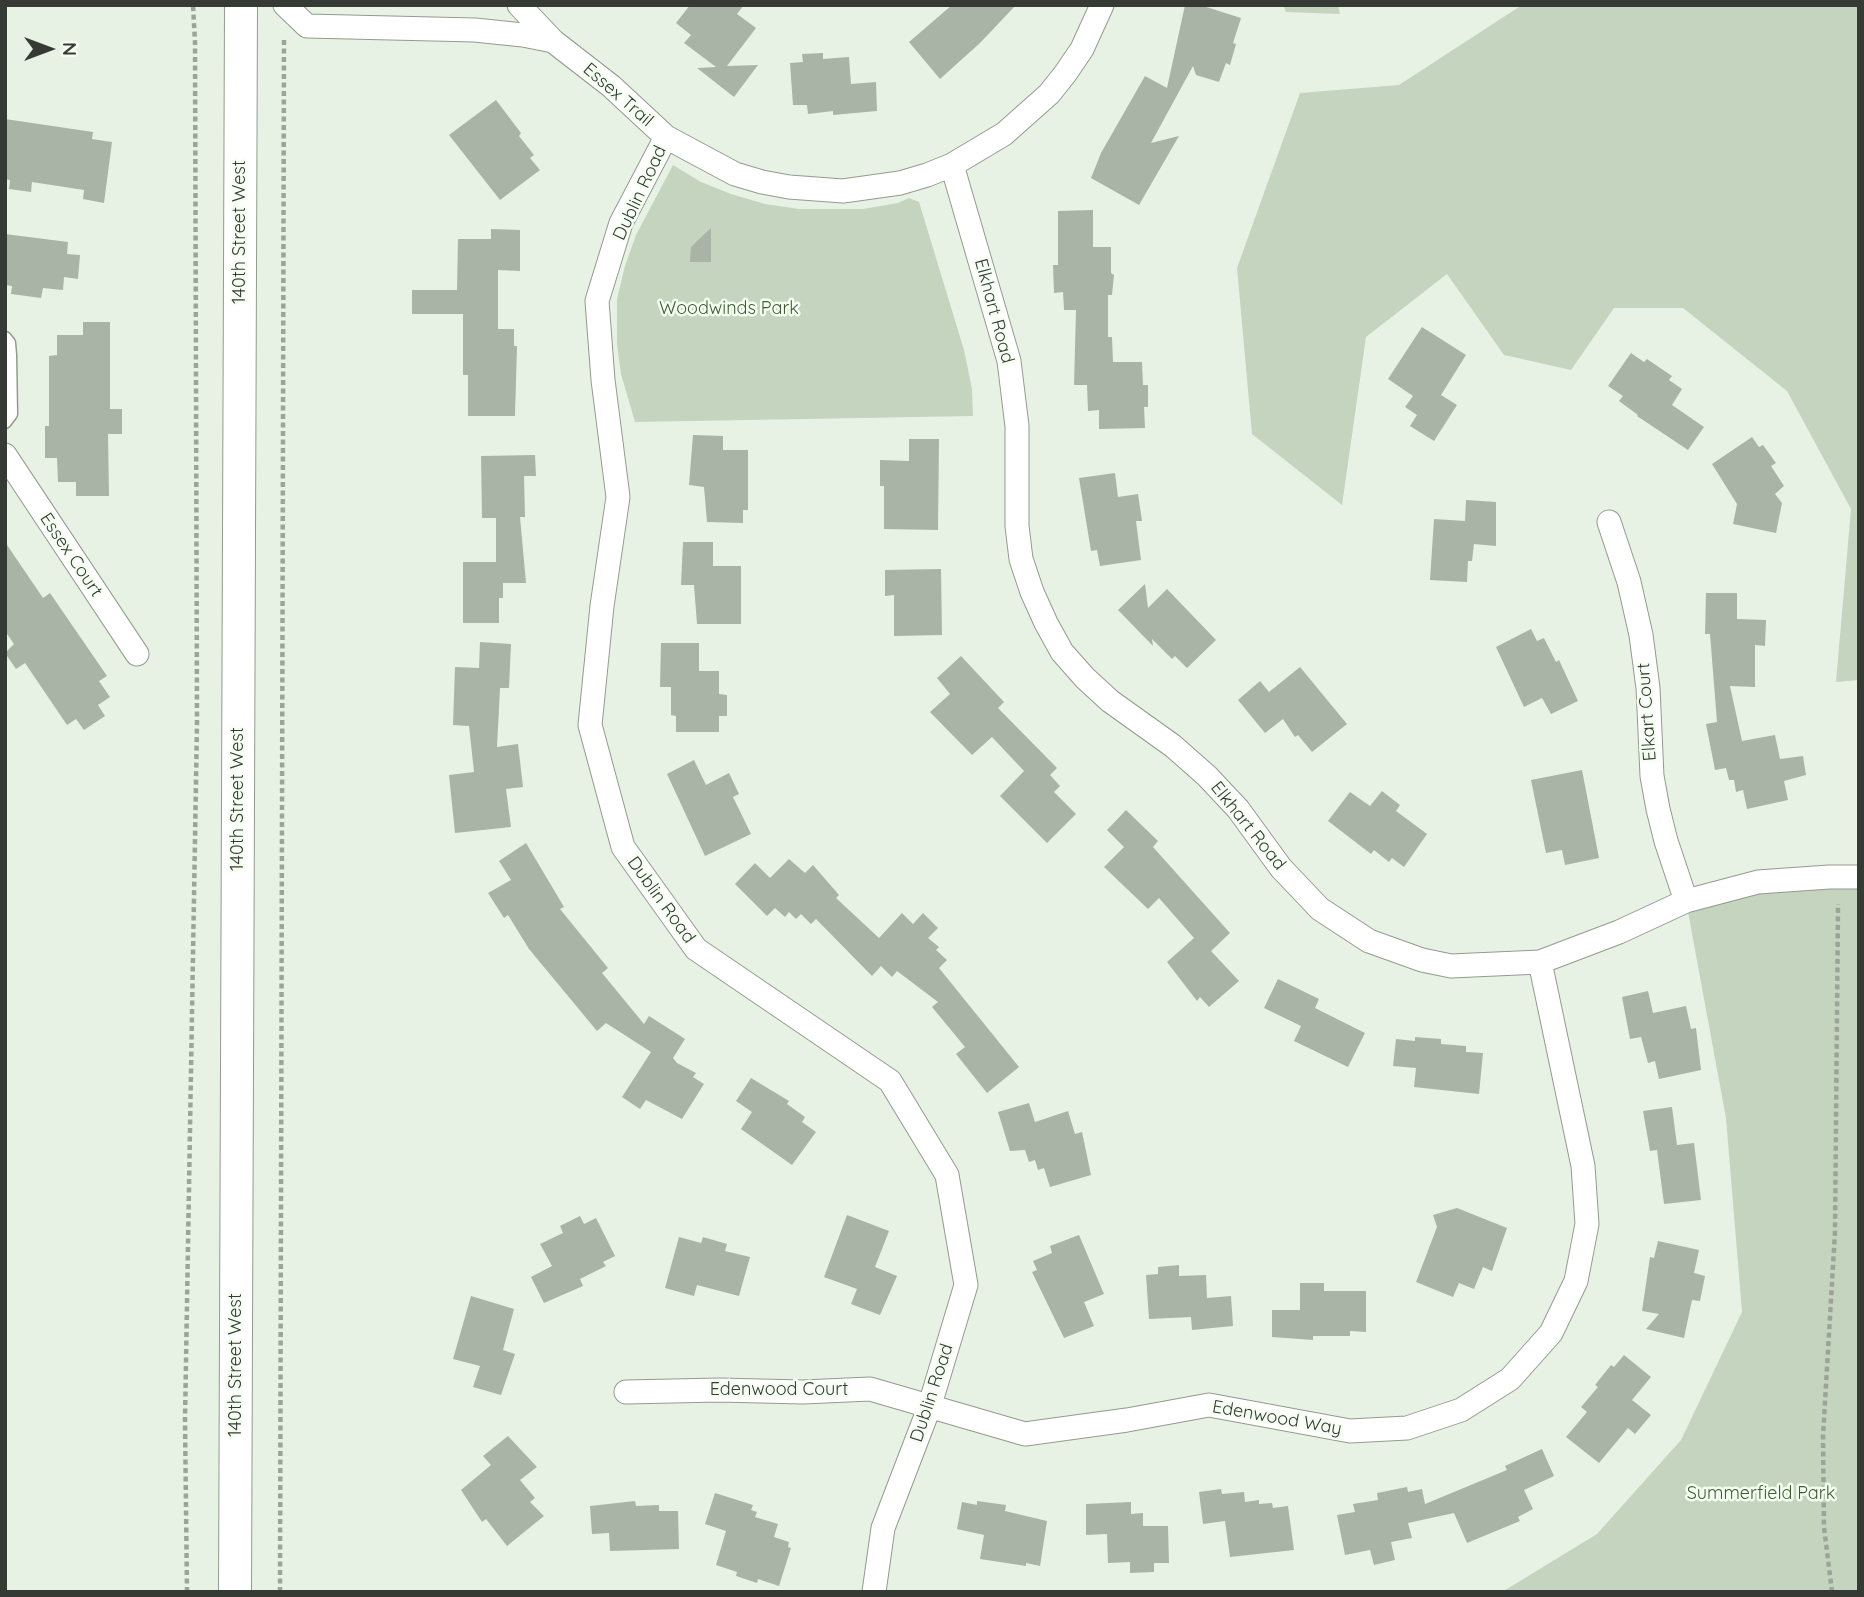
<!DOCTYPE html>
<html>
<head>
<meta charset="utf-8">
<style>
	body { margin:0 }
	#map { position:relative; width:1864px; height:1597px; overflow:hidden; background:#e8f2e4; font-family:Quicksand,sans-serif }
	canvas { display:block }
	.frame { position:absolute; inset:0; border:7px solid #363a35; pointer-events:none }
	.north { position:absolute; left:14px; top:14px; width:70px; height:70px; -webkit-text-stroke:5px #f5fff1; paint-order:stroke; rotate:90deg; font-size:19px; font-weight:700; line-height:28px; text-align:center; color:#363a35 }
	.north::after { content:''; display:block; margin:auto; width:24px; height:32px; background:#363a35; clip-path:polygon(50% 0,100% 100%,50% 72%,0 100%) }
</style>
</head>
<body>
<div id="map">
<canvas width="1864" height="1597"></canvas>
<div class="frame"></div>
<div class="north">N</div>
</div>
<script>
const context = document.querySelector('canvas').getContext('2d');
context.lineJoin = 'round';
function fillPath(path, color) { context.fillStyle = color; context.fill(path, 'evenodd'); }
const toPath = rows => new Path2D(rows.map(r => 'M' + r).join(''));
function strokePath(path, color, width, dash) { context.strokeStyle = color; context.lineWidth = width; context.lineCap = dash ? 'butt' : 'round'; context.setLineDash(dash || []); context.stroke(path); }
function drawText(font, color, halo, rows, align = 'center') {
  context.font = font + ' Quicksand,sans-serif'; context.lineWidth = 5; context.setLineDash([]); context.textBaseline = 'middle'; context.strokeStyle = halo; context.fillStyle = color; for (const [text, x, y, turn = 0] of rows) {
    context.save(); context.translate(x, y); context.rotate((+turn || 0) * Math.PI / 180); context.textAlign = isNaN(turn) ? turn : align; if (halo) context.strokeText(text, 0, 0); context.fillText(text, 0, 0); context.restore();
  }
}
fillPath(toPath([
	[1283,5,1338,5,1340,14,1286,12],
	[1522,5,1859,5,1859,680,1836,682,1851,509,1787,391,1683,308,1614,308,1571,370,1504,355,1447,274,1366,337,1342,505,1252,434,1237,268,1300,93,1399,85],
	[673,165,701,182,731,194,765,204,799,209,863,209,898,203,909,198,919,202,964,350,972,389,973,416,635,422,621,374,617,344,617,299,625,266,636,235],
	[1859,877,1859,1592,1502,1592,1597,1534,1681,1440,1742,1312,1726,1118,1686,901]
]), '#c4d4be');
fillPath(toPath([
	[690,5,744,5,737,14,756,28,727,66,758,65,734,97,697,68,716,67,684,43,691,35,676,23],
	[952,5,1016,5,980,43,940,79,909,42],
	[1185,5,1200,5,1241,18,1233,43,1236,44,1230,65,1226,63,1219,82,1196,75,1193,66,1151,143,1179,136,1139,205,1091,178,1101,153,1145,76,1167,88],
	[823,53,823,59,849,57,851,84,876,82,877,111,833,115,833,111,808,114,807,105,793,105,790,63,803,62,802,54],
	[496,100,521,133,519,136,534,155,530,158,540,170,500,200,449,135],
	[5,119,93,132,92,139,112,142,104,203,83,199,84,190,32,182,31,192,9,189,10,180,5,179],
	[1093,210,1093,247,1111,247,1111,273,1114,275,1112,295,1108,295,1108,337,1112,337,1113,362,1142,362,1143,385,1148,385,1148,407,1144,407,1145,428,1099,429,1099,410,1088,411,1087,385,1074,385,1076,310,1064,310,1063,292,1054,293,1053,265,1058,265,1058,211],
	[711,228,711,262,690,262,691,247],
	[491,229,520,230,520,271,498,270,498,329,514,329,514,346,517,346,515,416,468,416,468,375,463,375,463,314,412,314,412,290,457,290,458,239,491,239],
	[5,234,68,242,67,254,80,255,78,279,64,277,63,290,43,288,41,298,11,294,12,286,5,285],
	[83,322,110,322,110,409,122,409,122,434,108,434,109,496,76,496,76,482,58,482,57,458,45,458,45,426,49,426,49,356,57,355,57,335,83,335],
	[1422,327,1466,355,1441,395,1457,405,1434,441,1410,426,1417,415,1405,407,1413,396,1388,379],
	[1631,353,1644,362,1647,359,1672,376,1669,380,1682,389,1672,405,1704,427,1688,450,1637,416,1638,415,1619,401,1623,396,1608,386],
	[693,435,723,436,723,450,748,450,748,510,743,510,743,523,707,522,704,487,689,485],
	[1752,437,1759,447,1763,445,1776,463,1771,466,1784,486,1775,494,1782,503,1776,533,1733,524,1737,504,1712,464],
	[909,439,939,439,938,530,884,529,884,486,880,486,880,460,909,461],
	[535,455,536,476,524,476,525,517,520,517,526,583,503,583,503,598,499,598,499,623,463,623,463,562,496,562,496,518,482,518,481,456],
	[1115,473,1118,497,1138,494,1142,521,1136,521,1141,560,1100,566,1097,550,1091,551,1079,478],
	[1466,500,1496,502,1496,546,1474,544,1472,561,1468,561,1467,582,1430,580,1434,519,1465,521],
	[5,542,43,598,50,593,107,676,99,681,110,697,98,705,105,716,84,730,76,719,67,725,25,663,16,669,5,653,14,644,5,631],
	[683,542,713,542,713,566,741,566,741,624,697,624,694,585,681,585],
	[941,569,942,635,894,636,894,595,885,596,885,570],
	[1145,584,1148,608,1167,589,1216,640,1187,668,1175,656,1172,659,1152,639,1153,646,1118,610],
	[1706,593,1737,593,1737,619,1766,620,1765,646,1755,645,1755,687,1730,686,1742,741,1775,735,1780,759,1803,756,1806,775,1784,781,1788,800,1747,809,1743,790,1736,792,1734,780,1729,780,1726,768,1715,770,1706,724,1717,722,1710,634,1705,634],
	[1531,629,1537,641,1544,638,1556,662,1559,660,1578,701,1551,714,1542,698,1524,707,1496,647],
	[480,642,511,644,509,688,500,688,497,747,518,744,523,787,506,789,511,827,455,833,449,775,474,772,469,726,453,725,455,667,479,668],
	[661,643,699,643,699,671,719,671,719,694,727,695,727,716,719,716,719,732,676,732,676,716,671,715,671,687,660,687],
	[961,656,1004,702,998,708,1057,768,1050,775,1060,786,1054,792,1076,814,1047,843,1000,796,1024,771,992,737,972,755,930,712,950,694,937,678],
	[1300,667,1347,724,1312,752,1298,735,1295,737,1283,719,1265,733,1238,700,1260,681,1269,692],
	[694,760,706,785,729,773,739,794,733,797,751,834,705,856,667,774],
	[1582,770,1599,858,1565,865,1562,850,1546,853,1531,780],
	[1382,791,1400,805,1396,811,1427,834,1404,867,1392,858,1389,862,1374,850,1371,854,1328,821,1350,792,1370,806],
	[1126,810,1158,841,1153,847,1230,933,1211,951,1239,981,1209,1007,1200,997,1197,1001,1167,962,1194,938,1159,898,1148,909,1104,867,1124,847,1107,830],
	[526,843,564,907,560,909,608,968,602,973,644,1024,649,1016,685,1039,673,1058,677,1063,696,1073,693,1077,704,1084,682,1119,646,1100,640,1109,622,1097,651,1052,606,1023,597,1031,529,949,508,915,504,918,488,893,511,880,499,861],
	[789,859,805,873,813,865,839,895,836,898,879,938,902,913,913,924,923,913,938,928,928,938,939,947,936,950,947,960,939,968,1019,1067,987,1093,956,1054,965,1047,932,1007,938,1002,897,971,892,977,881,966,872,976,816,919,811,924,801,914,796,919,789,912,785,917,775,908,767,916,735,884,755,863,770,878],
	[1278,979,1319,999,1315,1008,1365,1033,1348,1067,1294,1041,1301,1026,1264,1008],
	[1648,991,1653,1013,1686,1006,1691,1029,1696,1028,1701,1070,1659,1079,1655,1061,1648,1063,1641,1037,1630,1039,1622,997],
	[1415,1037,1441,1039,1441,1044,1466,1046,1466,1052,1483,1053,1479,1094,1414,1087,1416,1068,1393,1066,1396,1039,1415,1041],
	[751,1078,789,1101,787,1104,805,1117,802,1122,816,1132,792,1165,741,1129,752,1112,736,1101],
	[1029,1103,1035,1122,1068,1111,1075,1134,1082,1132,1091,1175,1050,1187,1044,1168,1038,1170,1035,1160,1029,1162,1025,1150,1010,1151,998,1112],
	[1672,1107,1677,1145,1694,1143,1701,1200,1664,1204,1657,1150,1650,1151,1643,1111],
	[1457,1208,1507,1228,1492,1271,1483,1267,1474,1289,1459,1283,1453,1297,1416,1282,1437,1227,1433,1215],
	[847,1215,889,1231,875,1267,897,1276,880,1315,851,1304,857,1289,824,1277],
	[580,1216,584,1224,596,1218,615,1256,603,1262,606,1266,580,1279,583,1286,544,1303,531,1277,552,1266,540,1244,563,1233,560,1226],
	[1079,1235,1104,1294,1084,1302,1094,1326,1064,1338,1032,1272,1037,1270,1033,1261,1052,1253,1050,1246],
	[679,1237,701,1243,703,1237,727,1244,725,1251,750,1257,739,1296,697,1285,694,1296,665,1288],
	[1658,1241,1699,1250,1694,1273,1705,1276,1700,1301,1692,1300,1684,1338,1646,1329,1659,1314,1642,1311,1650,1257,1654,1258],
	[1179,1265,1179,1276,1206,1275,1207,1298,1231,1296,1233,1326,1192,1330,1191,1317,1149,1319,1146,1275,1158,1274,1158,1267],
	[1300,1283,1324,1283,1324,1291,1366,1291,1366,1332,1350,1331,1350,1336,1313,1336,1313,1340,1272,1337,1272,1310,1300,1310],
	[471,1296,514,1309,503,1350,515,1354,501,1395,473,1387,480,1366,453,1359],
	[1624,1355,1651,1377,1632,1400,1651,1415,1635,1434,1628,1428,1599,1463,1566,1437,1587,1412,1581,1407,1598,1387,1595,1385,1611,1365,1614,1367],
	[508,1436,537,1467,520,1480,535,1498,530,1502,544,1516,507,1546,486,1519,482,1522,461,1490,491,1465,483,1456],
	[1542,1449,1554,1476,1524,1490,1533,1509,1518,1517,1520,1521,1467,1543,1454,1513,1408,1523,1412,1538,1391,1542,1395,1560,1374,1565,1370,1550,1345,1555,1337,1515,1355,1512,1353,1504,1378,1500,1377,1493,1407,1487,1408,1492,1422,1489,1425,1504,1507,1470,1505,1466],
	[1221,1489,1222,1494,1244,1492,1245,1502,1259,1500,1259,1504,1272,1503,1273,1508,1288,1506,1294,1550,1230,1557,1225,1521,1203,1524,1199,1492],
	[715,1493,753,1505,751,1510,757,1512,755,1517,778,1524,774,1537,789,1542,788,1547,791,1548,779,1586,758,1579,757,1583,736,1576,737,1572,716,1565,726,1531,705,1524],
	[635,1501,636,1506,659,1505,659,1511,678,1511,679,1549,610,1551,609,1533,592,1534,590,1506],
	[977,1501,1006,1505,1005,1511,1047,1521,1040,1566,1026,1563,1026,1566,980,1559,984,1535,957,1529,962,1502,977,1505],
	[1131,1502,1131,1514,1143,1513,1143,1526,1168,1526,1169,1563,1154,1563,1154,1572,1130,1573,1130,1562,1108,1563,1107,1534,1086,1535,1086,1504]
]), '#a9b3a6');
const lane = toPath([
	[5,338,9,343,10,355,11,414,5,422]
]);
const street = toPath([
	[285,5,307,26,475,30,523,35,553,41],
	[519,5,553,41,611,86,666,137,735,174,762,182,789,187,843,191,900,183,927,175,952,165,1004,134,1049,94,1065,74,1082,49,1102,5],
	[666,137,621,223,597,301,603,380,618,497,602,606,590,725,623,847,696,949,890,1081,947,1175,966,1285,929,1408,883,1528,874,1592],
	[952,165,1009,361,1017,426,1017,526,1021,559,1032,592,1046,623,1062,652,1085,678,1110,701,1173,746,1207,776,1238,809,1281,868,1320,909,1369,941,1422,960,1451,966,1540,962,1619,932,1686,901,1758,882,1829,877,1859,877],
	[5,455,137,654],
	[1609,522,1629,582,1641,635,1648,688,1652,776,1658,809,1666,841,1686,901],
	[626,1392,719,1390,803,1392,870,1389,1025,1434,1127,1420,1209,1405,1350,1431,1407,1428,1461,1410,1510,1379,1551,1333,1576,1281,1587,1224,1583,1166,1540,962]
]);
const secondary = toPath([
	[235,1592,241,5]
]);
strokePath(lane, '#929b8e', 15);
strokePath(street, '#929b8e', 25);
strokePath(secondary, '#929b8e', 34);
strokePath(toPath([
	[187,1592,185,1420,197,723,195,42,193,5],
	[280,1592,284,38],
	[1832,1592,1824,1527,1823,1436,1835,1232,1838,904]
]), '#9ca49a', 4.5, [5, 3.5]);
strokePath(lane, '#fff', 12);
strokePath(street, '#fff', 23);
strokePath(secondary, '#fff', 32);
drawText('18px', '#363a35', '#f5fff1', [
	["Essex Trail",618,95,41],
	["Dublin Road",640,193,-65],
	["140th Street West",240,232,-90],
	["Elkhart Road",994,311,75],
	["Essex Court",71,555,56],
	["Elkart Court",1647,712,-94],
	["140th Street West",238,799,-90],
	["Elkhart Road",1248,826,51],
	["Dublin Road",661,900,54],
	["140th Street West",236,1365,-90],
	["Edenwood Court",779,1390],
	["Dublin Road",932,1393,-72],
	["Edenwood Way",1277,1418,10]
]);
drawText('18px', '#3e5c33', '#f5fff1', [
	["Woodwinds Park",729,309],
	["Summerfield Park",1761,1494]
]);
</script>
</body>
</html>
